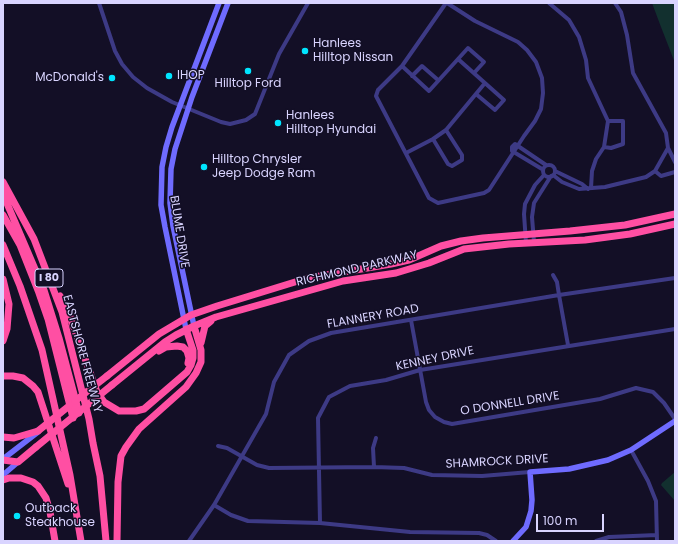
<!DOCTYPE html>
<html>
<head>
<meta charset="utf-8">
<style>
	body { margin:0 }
	#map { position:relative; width:678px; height:544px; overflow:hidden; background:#130f26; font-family:Poppins,sans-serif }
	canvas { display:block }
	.frame { position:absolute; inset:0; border:4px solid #d9d4ff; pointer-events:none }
	.scale { position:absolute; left:536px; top:514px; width:68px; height:18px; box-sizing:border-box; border:2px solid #d9d4ff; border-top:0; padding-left:5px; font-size:12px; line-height:14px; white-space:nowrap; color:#d9d4ff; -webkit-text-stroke:3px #130f26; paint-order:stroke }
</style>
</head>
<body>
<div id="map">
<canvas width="678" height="544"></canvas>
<div class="frame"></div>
<div class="scale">100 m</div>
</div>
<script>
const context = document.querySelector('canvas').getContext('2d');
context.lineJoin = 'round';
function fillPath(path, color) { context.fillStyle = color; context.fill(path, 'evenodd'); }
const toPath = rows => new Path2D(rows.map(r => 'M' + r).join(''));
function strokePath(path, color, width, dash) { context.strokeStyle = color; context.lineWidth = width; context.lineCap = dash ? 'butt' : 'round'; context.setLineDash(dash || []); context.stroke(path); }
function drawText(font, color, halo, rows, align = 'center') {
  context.font = font + ' Poppins,sans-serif'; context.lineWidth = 3; context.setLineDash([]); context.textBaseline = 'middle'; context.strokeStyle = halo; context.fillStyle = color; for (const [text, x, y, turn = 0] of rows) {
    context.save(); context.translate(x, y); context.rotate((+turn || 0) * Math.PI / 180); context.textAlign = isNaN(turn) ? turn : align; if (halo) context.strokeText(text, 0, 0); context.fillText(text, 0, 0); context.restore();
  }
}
fillPath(toPath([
	[652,3,675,3,675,63,661,27],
	[675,472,675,501,661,485,662,483]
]), '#12302f');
strokePath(toPath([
	[99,3,115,51,122,64,133,77,147,88,172,102,221,122,230,124,246,120,255,114,279,54,308,3],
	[446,3,402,66,378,90,376,96,429,198,438,203,484,193,489,190,524,136,535,121,541,109,543,93,542,78,536,62,527,50,518,42,475,21,447,3],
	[549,3,569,20,579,37,586,60,588,78,608,121,604,147,596,159,592,171,591,188],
	[458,59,504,100,495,110,476,94],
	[402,66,429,91,468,48,484,62,474,73],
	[412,76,422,66,438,80],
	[433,139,448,164,452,166,462,160,462,155,446,130],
	[604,147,611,148,623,144,623,121,608,121],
	[668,148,675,162],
	[406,153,433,139,446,130,485,83],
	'543 171a6 6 0 1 1 12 0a6 6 0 1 1-12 0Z',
	[542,169,512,151,512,147,515,144,546,165],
	[555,171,582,184,588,189],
	[655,171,661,176,675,172],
	[553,175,562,182,579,189,605,187,646,177,655,171,668,148,666,133,633,73,627,35,621,12,615,3],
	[534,242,532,217,534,203,551,176],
	[526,243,524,214,525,204,535,185,544,175],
	[553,275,557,282,559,295,568,345],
	[411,320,426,402,429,410,435,417,444,422,452,424,600,399,636,388,653,392,664,403,675,419],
	[218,446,227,448,257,465,269,468,374,467,404,468,432,475,482,476,530,472],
	[631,450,648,481,656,501,657,541],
	[374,467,373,448,376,438],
	[214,505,231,515,248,521,320,523,410,532,479,533,487,535,496,541],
	[320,523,318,418,329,397,350,386,386,380,420,370,675,329],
	[189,541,214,505,266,414,274,382,289,355,309,341,331,333,559,295,675,278],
	[596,541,609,537,657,535]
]), '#3d3a85', 4);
strokePath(toPath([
	[194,326,173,226,170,203,171,169,175,149,192,97,228,3],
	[186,329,165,227,161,205,162,167,166,147,172,127,219,3],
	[3,459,38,432],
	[3,475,18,462],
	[513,541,526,527,531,511,532,500,530,472,569,469,608,460,631,450,675,421]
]), '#6f6bff', 5.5);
strokePath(toPath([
	[3,182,34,239,62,312,89,419,93,443,100,476,106,541],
	[3,194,44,290,59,338,79,413],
	[3,215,20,245,39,293,48,319,73,418],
	[3,245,20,286,42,350,70,475,81,541],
	[3,279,9,304,7,329,3,341],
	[60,296,68,311,97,392,104,402,119,411,136,411,144,409,187,372,191,365,193,358,193,350,186,329],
	[201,343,205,326,211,321],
	[159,351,166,347,177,346,183,347,187,351,189,358,188,363],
	[3,376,13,376,23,378,33,386,38,392,68,484],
	[107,376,159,334,191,315,217,306,308,278,391,264,409,260,441,246,461,241,483,238,570,231,625,225,675,214],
	[112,385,165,342,176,335,194,326,216,317,322,287,343,281,396,273,429,263,464,249,509,244,585,240,630,234,675,224],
	[3,437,14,438,38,431],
	[3,460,18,462,36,447],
	[3,480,9,478,21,478,33,482,38,486,46,498,50,512,55,541],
	[117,541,118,482,121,456,126,447,139,429,186,387,196,373,201,362,201,350,194,326]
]), '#ff4fa3', 7);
strokePath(toPath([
	[75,401,107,376],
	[38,431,69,406],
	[36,447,112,385]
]), '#ff4fa3', 7);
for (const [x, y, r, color] of [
	[305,51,4,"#00e5ff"],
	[248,71,4,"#00e5ff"],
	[169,76,4,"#00e5ff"],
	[112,78,4,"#00e5ff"],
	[278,123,4,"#00e5ff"],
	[204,167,4,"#00e5ff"],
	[17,516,4,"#00e5ff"]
]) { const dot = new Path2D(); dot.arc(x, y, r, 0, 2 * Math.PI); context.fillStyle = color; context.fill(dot); strokePath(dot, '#130f26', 1.5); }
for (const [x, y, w] of [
	[49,278,28]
]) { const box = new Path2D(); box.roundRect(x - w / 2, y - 9, w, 18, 3); context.fillStyle = '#130f26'; context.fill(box); strokePath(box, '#d9d4ff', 1); }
drawText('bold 11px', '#d9d4ff', null, [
	["I 80",49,278]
]);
drawText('12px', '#d9d4ff', '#130f26', [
	["Hanlees",313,44],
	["Hilltop Nissan",313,58],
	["IHOP",177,76],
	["McDonald's",104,78,"right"],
	["Hilltop Ford",248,84,"center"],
	["Hanlees",286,116],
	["Hilltop Hyundai",286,130],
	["Hilltop Chrysler",212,160],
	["Jeep Dodge Ram",212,174],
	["Outback",25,509],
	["Steakhouse",25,523]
], 'left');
drawText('12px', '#d9d4ff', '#130f26', [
	["BLUME DRIVE",179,232,81],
	["RICHMOND PARKWAY",357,269,-13],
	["FLANNERY ROAD",373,317,-10],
	["EASTSHORE FREEWAY",82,354,75],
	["KENNEY DRIVE",435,359,-12],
	["O DONNELL DRIVE",510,404,-9],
	["SHAMROCK DRIVE",497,462,-3]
]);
</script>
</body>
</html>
